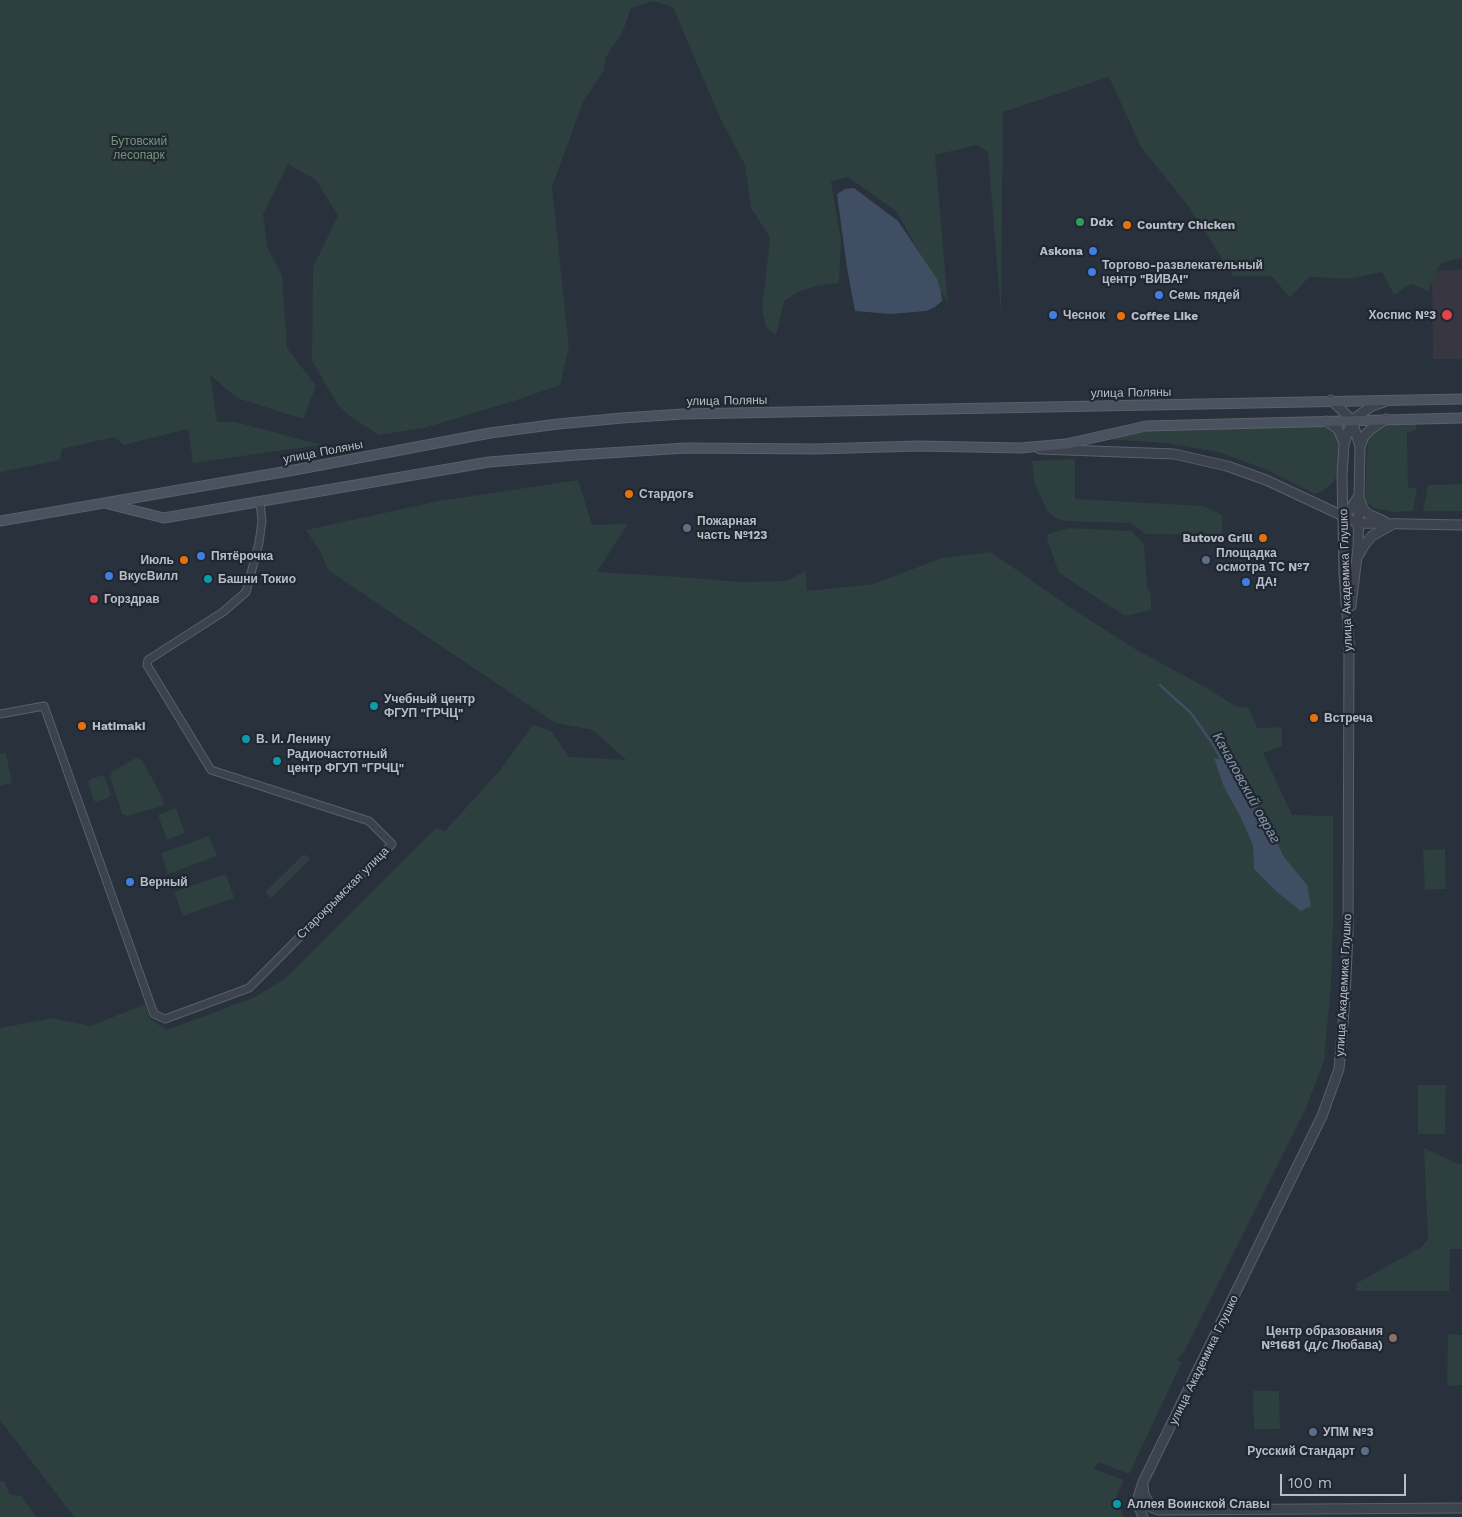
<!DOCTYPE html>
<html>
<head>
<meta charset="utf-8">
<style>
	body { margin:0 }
	#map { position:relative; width:1462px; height:1517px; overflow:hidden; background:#28313c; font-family:"Work Sans",sans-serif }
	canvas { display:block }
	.scale { position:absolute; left:1280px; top:1474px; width:126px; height:22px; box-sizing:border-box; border:2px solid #b8bec7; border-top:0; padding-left:6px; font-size:15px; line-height:18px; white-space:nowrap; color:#b8bec7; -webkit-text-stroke:4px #202731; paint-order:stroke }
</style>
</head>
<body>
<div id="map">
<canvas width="1462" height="1517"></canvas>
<div class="scale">100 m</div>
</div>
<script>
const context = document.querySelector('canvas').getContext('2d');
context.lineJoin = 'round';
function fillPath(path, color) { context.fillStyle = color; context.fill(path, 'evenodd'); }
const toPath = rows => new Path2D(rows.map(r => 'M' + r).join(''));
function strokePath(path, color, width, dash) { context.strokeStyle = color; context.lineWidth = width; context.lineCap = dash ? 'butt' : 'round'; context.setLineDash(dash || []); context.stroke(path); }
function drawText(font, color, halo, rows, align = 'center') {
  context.font = font + ' "Work Sans",sans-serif'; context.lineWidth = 4.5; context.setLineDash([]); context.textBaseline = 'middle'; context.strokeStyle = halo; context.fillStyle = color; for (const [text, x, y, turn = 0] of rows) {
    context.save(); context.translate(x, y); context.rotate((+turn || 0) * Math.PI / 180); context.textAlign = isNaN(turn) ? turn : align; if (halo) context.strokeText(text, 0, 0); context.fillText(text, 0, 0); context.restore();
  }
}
fillPath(toPath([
	[1462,269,1462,359,1433,359,1432,271]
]), '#373641');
fillPath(toPath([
	[0,0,1462,0,1462,258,1441,263,1428,291,1411,284,1394,295,1382,272,1348,279,1309,277,1290,298,1272,276,1233,276,1189,207,1141,147,1109,77,1003,112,1001,314,988,152,977,145,935,155,948,303,896,211,848,177,831,182,841,239,839,283,816,286,798,292,784,301,776,335,766,327,762,309,770,238,751,208,745,165,720,118,673,7,653,1,631,8,623,31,606,57,604,71,583,102,552,187,569,347,560,385,514,401,424,428,379,435,351,417,338,405,312,361,313,267,338,216,316,180,288,164,263,214,268,249,282,275,287,348,316,386,303,419,237,398,210,375,217,422,236,422,321,445,193,463,188,429,124,445,114,437,62,449,60,460,0,472],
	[1416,424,1416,429,1413,431,1407,433,1408,487,1417,489,1413,511,1393,512,1374,508,1367,502,1365,495,1368,440,1370,434,1382,426],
	[1320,426,1333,429,1339,442,1339,447,1337,474,1334,482,1323,491,1315,494,1265,469,1218,452,1166,443,1106,439,1138,431],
	[1075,459,1075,499,1204,506,1222,515,1222,540,1214,539,1214,536,1202,534,1202,535,1146,534,1130,523,1065,521,1054,517,1047,510,1035,485,1032,461],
	[578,480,592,525,628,524,597,572,680,577,742,582,787,581,805,571,807,591,873,584,942,558,991,552,1071,608,1137,650,1207,688,1235,706,1249,708,1257,728,1282,727,1282,746,1263,753,1292,815,1333,816,1333,925,1331,984,1324,1061,1306,1108,1184,1352,1177,1360,1182,1362,1129,1474,1098,1462,1094,1469,1124,1480,1116,1496,1123,1517,74,1517,0,1420,0,1028,52,1018,91,1026,145,1004,150,1019,167,1030,253,998,275,985,287,977,436,828,445,831,500,770,533,725,551,731,569,757,626,760,593,730,555,723,328,570,320,551,306,530,439,501],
	[1462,484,1462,511,1423,511,1428,485],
	[1069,528,1132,531,1144,545,1147,587,1151,595,1151,610,1125,616,1059,573,1047,539,1048,534],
	[6,753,12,783,0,786,0,754],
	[136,758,141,760,144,764,164,800,163,805,159,807,127,816,122,814,121,810,110,777,112,772,114,770],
	[103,775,106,779,111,795,108,798,95,802,93,798,88,782,90,779],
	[176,808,185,833,167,840,158,815],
	[209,836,217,856,168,874,161,853],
	[1445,849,1446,889,1425,890,1423,850],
	[304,854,310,859,271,898,265,892],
	[226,874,234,898,183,916,174,892],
	[1418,1085,1446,1085,1445,1134,1418,1134],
	[1424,1148,1458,1164,1462,1164,1462,1249,1450,1249,1449,1291,1356,1291,1357,1283,1420,1248,1428,1240],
	[1448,1334,1462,1335,1462,1385,1447,1386],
	[1253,1391,1279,1391,1280,1429,1254,1429],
	[0,1481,4,1481,10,1495,22,1496,36,1517,0,1517]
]), '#2d3f3f');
fillPath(toPath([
	[854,188,898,221,937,279,941,292,942,301,935,307,926,311,891,314,855,311,847,268,837,194,845,189],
	[1214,758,1230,761,1243,785,1267,822,1284,857,1307,885,1311,906,1301,911,1277,892,1254,869,1253,845,1240,816,1224,787]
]), '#404e63');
strokePath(toPath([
	[1160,685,1191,713,1212,743,1222,760]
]), '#404e63', 2.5);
const minor = toPath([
	[0,714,44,706,154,1014,165,1019,249,988,392,844,369,821,211,770,147,665,148,660,223,612,246,592,259,543,262,521,260,502]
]);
const tertiary = toPath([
	[1331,400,1352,420,1360,447],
	[1326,421,1338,429,1344,443],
	[1040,449,1174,454,1227,466,1266,480,1358,523,1462,525],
	[1360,500,1363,509,1368,514,1384,521],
	[1343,515,1350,510,1358,497],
	[1358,556,1365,544,1372,536,1393,524],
	[1351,606,1358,548,1360,447,1364,436,1371,429,1386,419],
	[1143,1485,1144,1494,1151,1507,1159,1510,1462,1508],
	[1143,1517,1138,1505,1138,1498,1143,1482,1322,1116,1339,1069,1345,999,1348,933,1349,642,1344,574,1342,475,1344,444,1352,420,1372,406,1384,402]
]);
const secondary = toPath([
	[108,504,164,518,489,462,576,455,686,448,816,449,918,446,1020,448,1066,444,1146,426,1462,418],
	[0,521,300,469,490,433,558,424,622,418,683,414,1462,399]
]);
strokePath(minor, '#5a606a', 9);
strokePath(tertiary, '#5a606a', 11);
strokePath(secondary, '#5a606a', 11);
strokePath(minor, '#3c434c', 7);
strokePath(tertiary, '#3c434c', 9);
strokePath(secondary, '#4a525f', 9);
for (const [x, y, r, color] of [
	[1080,222,5,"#2e9e5b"],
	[1127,225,5,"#e8710a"],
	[1093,251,5,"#3f7fe0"],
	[1092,272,5,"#3f7fe0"],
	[1159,295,5,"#3f7fe0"],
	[1053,315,5,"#3f7fe0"],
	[1447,315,6,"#e0444e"],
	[1121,316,5,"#e8710a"],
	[629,494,5,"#e8710a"],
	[687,528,5,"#5c6f8a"],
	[1263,538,5,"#e8710a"],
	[201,556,5,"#3f7fe0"],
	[184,560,5,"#e8710a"],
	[1206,560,5,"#5c6f8a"],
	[109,576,5,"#3f7fe0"],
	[208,579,5,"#0f9aa8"],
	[1246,582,5,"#3f7fe0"],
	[94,599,5,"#e0444e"],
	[374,706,5,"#0f9aa8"],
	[1314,718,5,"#e8710a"],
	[82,726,5,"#e8710a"],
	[246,739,5,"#0f9aa8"],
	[277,761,5,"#0f9aa8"],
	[130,882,5,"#3f7fe0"],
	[1393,1338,5,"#8d6e63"],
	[1313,1432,5,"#5c6f8a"],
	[1365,1451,5,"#5c6f8a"],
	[1117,1504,5,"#0f9aa8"]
]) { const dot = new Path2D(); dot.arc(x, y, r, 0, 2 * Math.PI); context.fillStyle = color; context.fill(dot); strokePath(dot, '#202731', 2); }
drawText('12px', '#72957a', '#202731', [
	["Бутовский",139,141],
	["лесопарк",139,155]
]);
drawText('bold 12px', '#b8bec7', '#202731', [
	["Ddx",1090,222],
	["Country Chicken",1137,225],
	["Askona",1083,251,"right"],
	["Торгово-развлекательный",1102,265],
	["центр \"ВИВА!\"",1102,279],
	["Семь пядей",1169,295],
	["Чеснок",1063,315],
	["Хоспис №3",1436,315,"right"],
	["Coffee Like",1131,316],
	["Стардогs",639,494],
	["Пожарная",697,521],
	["часть №123",697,535],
	["Butovo Grill",1253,538,"right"],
	["Площадка",1216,553],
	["осмотра ТС №7",1216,567],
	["Пятёрочка",211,556],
	["Июль",174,560,"right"],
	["ВкусВилл",119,576],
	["Башни Токио",218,579],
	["ДА!",1256,582],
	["Горздрав",104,599],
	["Учебный центр",384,699],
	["ФГУП \"ГРЧЦ\"",384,713],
	["Встреча",1324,718],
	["Hatimaki",92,726],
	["В. И. Ленину",256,739],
	["Радиочастотный",287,754],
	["центр ФГУП \"ГРЧЦ\"",287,768],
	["Верный",140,882],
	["Центр образования",1383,1331,"right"],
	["№1681 (д/с Любава)",1383,1345,"right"],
	["УПМ №3",1323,1432],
	["Русский Стандарт",1355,1451,"right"],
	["Аллея Воинской Славы",1127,1504]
], 'left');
drawText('12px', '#b8bec7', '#202731', [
	["улица Поляны",1131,393,-1],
	["улица Поляны",727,401,-1],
	["улица Поляны",323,452,-11],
	["улица Академика Глушко",1346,580,-92],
	["Старокрымская улица",343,893,-45],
	["улица Академика Глушко",1344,985,-87],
	["улица Академика Глушко",1204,1360,-64]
]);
drawText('italic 14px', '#8394aa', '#202731', [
	["Качаловский овраг",1246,788,61]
]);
</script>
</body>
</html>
